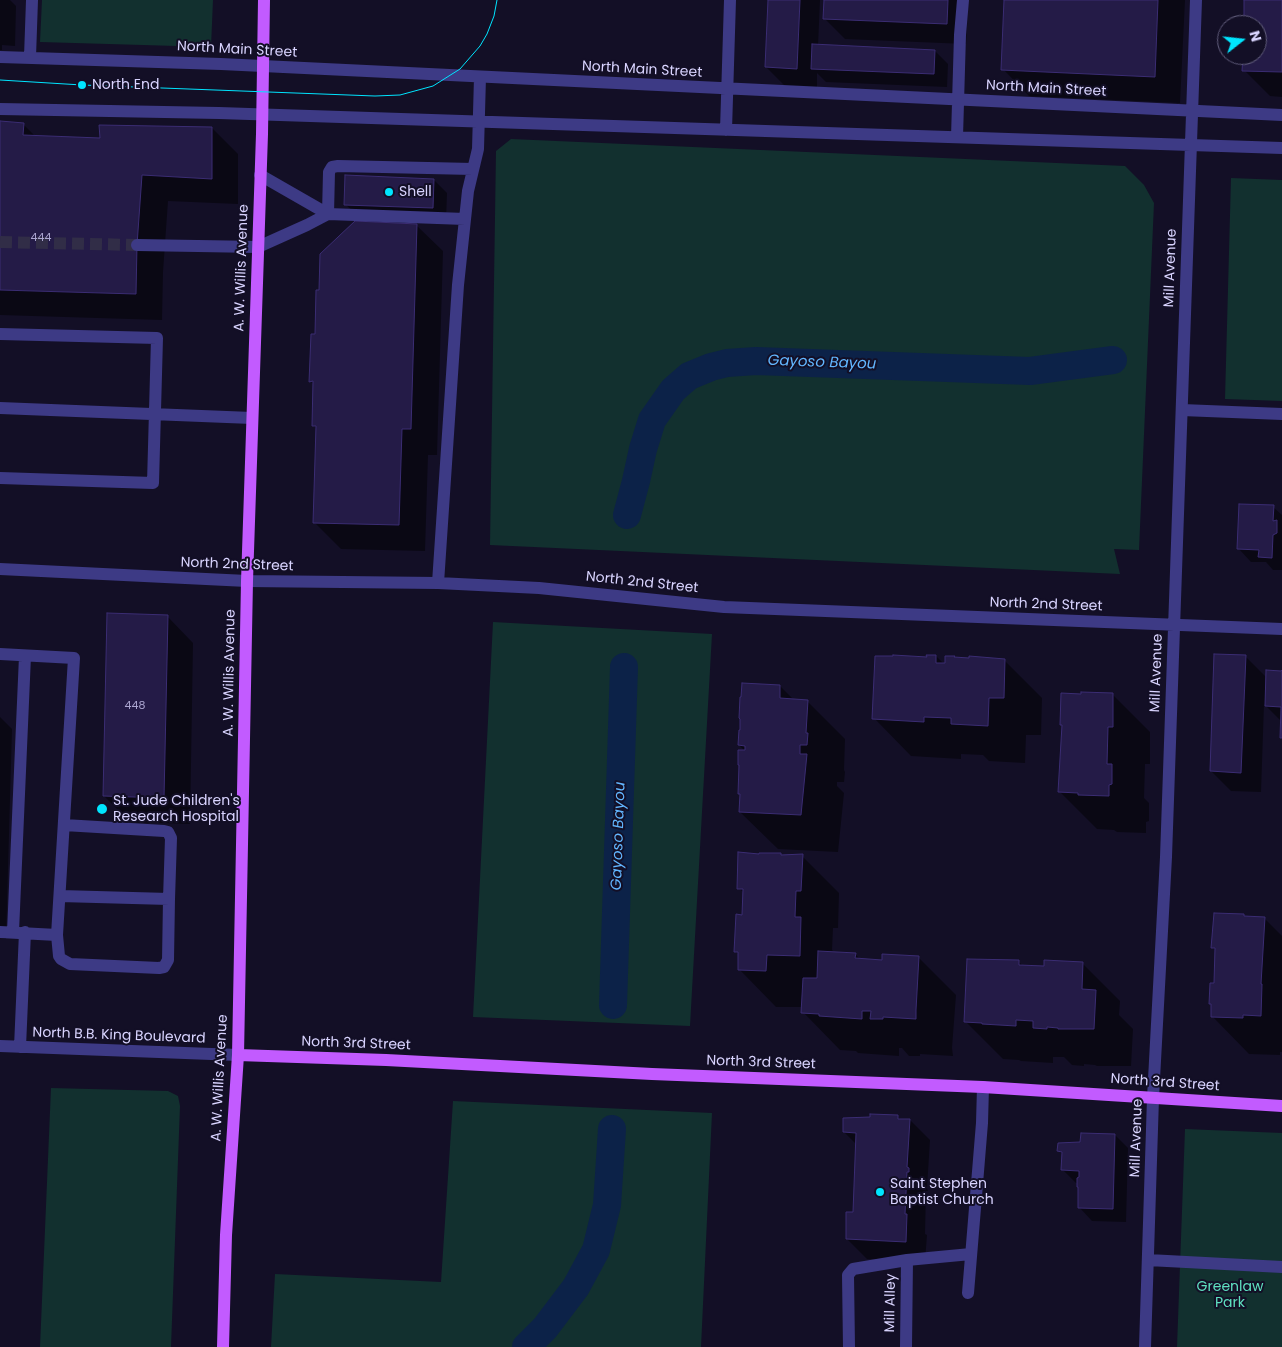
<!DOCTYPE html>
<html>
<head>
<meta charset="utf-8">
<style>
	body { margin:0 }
	#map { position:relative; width:1282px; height:1347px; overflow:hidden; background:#130f26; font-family:Poppins,sans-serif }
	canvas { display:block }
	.north { position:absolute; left:1217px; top:15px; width:50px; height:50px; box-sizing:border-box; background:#130f26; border:1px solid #625e7d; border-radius:50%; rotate:74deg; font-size:14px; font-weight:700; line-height:20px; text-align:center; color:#d9d4ff }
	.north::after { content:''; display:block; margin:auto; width:18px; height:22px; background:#00e5ff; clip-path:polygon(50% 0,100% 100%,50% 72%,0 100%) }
</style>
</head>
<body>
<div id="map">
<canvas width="1282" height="1347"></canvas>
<div class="north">N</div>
</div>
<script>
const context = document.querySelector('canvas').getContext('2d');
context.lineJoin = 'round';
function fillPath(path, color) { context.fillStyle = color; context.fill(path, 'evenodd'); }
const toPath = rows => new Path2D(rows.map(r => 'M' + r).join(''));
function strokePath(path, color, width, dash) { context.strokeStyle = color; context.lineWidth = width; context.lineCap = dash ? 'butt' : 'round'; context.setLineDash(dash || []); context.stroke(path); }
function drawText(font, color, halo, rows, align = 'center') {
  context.font = font + ' Poppins,sans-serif'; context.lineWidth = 4; context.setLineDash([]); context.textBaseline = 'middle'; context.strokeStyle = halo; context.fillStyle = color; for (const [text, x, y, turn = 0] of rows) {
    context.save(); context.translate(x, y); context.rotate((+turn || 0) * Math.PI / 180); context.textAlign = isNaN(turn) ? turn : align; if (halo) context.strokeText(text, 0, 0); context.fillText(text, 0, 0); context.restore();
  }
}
fillPath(toPath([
	[42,0,213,0,211,47,40,42],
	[511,139,1125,166,1144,185,1154,203,1139,550,1114,549,1120,574,490,545,496,151],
	[1231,178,1282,180,1282,401,1225,399],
	[493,622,712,634,690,1026,473,1017],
	[51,1088,168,1091,178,1096,180,1106,171,1347,40,1347],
	[453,1101,712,1113,701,1347,271,1347,275,1274,441,1282],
	[1185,1129,1282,1133,1282,1347,1177,1347]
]), '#12302f');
fillPath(toPath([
	[0,0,10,0,16,6,15,46,2,45,2,50,0,50],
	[769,0,820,0,818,46,935,51,948,64,947,87,826,82,817,73,817,88,786,87,766,67],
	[825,0,959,0,968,8,966,44,845,39,825,19],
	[1006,0,1185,0,1180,103,1029,96,1003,69],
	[1246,0,1282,0,1282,97,1270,96,1244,70,1244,55,1257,55,1257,25,1245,25],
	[0,122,23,124,36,137,102,139,212,128,238,154,238,204,168,201,163,272,162,320,0,315],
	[434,180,447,193,446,221,359,217,345,204],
	[416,225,443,251,437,455,428,455,425,551,341,549,314,522,318,430,314,426,314,385,310,381,316,335],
	[1273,507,1282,515,1282,570,1273,570,1266,562,1251,562,1238,548],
	[167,616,193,643,190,824,130,822,104,796],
	[936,656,944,664,971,659,1005,661,1042,698,1041,735,1026,735,1025,763,989,761,983,755,961,754,961,759,911,756,874,718,928,658],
	[1246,657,1267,678,1282,672,1282,739,1281,738,1281,721,1264,704,1261,792,1231,791,1211,771],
	[780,686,794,700,807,701,845,739,844,770,845,772,844,782,837,782,837,786,844,793,838,852,778,849,740,812,741,795,739,794,746,752,739,745],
	[1112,694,1150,732,1150,764,1145,764,1144,798,1149,803,1149,821,1146,822,1146,833,1117,832,1114,830,1097,829,1060,792],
	[0,717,12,729,6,939,0,938],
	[782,856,802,856,839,893,838,928,833,928,832,950,835,953,855,954,861,960,883,961,918,957,956,995,952,1048,953,1056,920,1054,920,1056,909,1056,902,1048,899,1048,899,1056,858,1053,856,1051,840,1050,803,1012,803,1007,776,1007,739,969,739,955,736,952,743,916,744,893,739,888],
	[1243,915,1245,917,1264,918,1282,936,1282,1052,1280,1052,1280,1055,1249,1054,1212,1016,1215,984,1217,952,1213,948],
	[1019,962,1024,967,1046,968,1082,963,1120,1001,1119,1015,1133,1029,1131,1066,1097,1066,1095,1065,1084,1064,1084,1066,1072,1065,1064,1057,1053,1057,1053,1063,1021,1061,1019,1060,1003,1059,965,1021],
	[897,1116,901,1120,910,1120,930,1140,927,1188,928,1191,926,1191,925,1234,927,1235,925,1261,867,1259,847,1239,855,1214,857,1145,844,1132],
	[1115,1135,1128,1148,1126,1222,1092,1221,1079,1207,1078,1183,1076,1183,1063,1170,1063,1155,1059,1151]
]), '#0007');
strokePath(toPath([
	[627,515,636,481,643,449,652,420,673,390,689,376,711,367,727,363,756,361,1030,371,1113,360],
	[613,1005,624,667],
	[526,1347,545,1328,576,1287,596,1250,607,1205,612,1129]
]), '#0c2248', 28);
const building = toPath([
	[768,0,800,0,797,69,765,67,768,0],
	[824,0,948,0,947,24,823,19,824,0],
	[1004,0,1158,0,1155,77,1001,70,1004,0],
	[1244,0,1282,0,1282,72,1242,71,1243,55,1257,55,1257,25,1244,25,1244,0],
	[812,44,935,50,934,74,811,69,812,44],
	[0,121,24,123,23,135,100,138,99,125,212,127,212,179,142,175,137,245,136,294,0,290,0,121],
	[345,175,434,179,433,208,344,205,345,175],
	[355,221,417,224,411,429,402,429,399,525,313,523,316,426,312,426,313,381,309,382,311,334,315,334,316,290,319,290,320,254,355,221],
	[1239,504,1274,505,1273,521,1277,520,1277,533,1273,535,1272,558,1258,557,1259,550,1237,549,1239,504],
	[107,613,168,615,164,798,103,796,107,613],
	[1214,654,1246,655,1241,773,1210,771,1214,654],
	[893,655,927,657,926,655,936,655,936,663,945,663,945,656,955,656,954,657,969,658,969,656,1005,659,1004,698,989,698,988,726,951,724,951,718,924,717,924,722,872,719,875,656,893,656,893,655],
	[1266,670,1281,671,1282,670,1282,738,1280,738,1281,707,1265,706,1266,670],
	[742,683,780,685,780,698,808,700,806,733,808,733,807,745,800,745,800,754,807,754,801,815,739,812,740,794,738,794,739,765,738,765,738,750,745,750,745,746,738,745,739,730,740,730,740,719,739,718,740,697,741,697,742,683],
	[1081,692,1113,693,1113,727,1108,727,1107,764,1112,764,1112,784,1109,785,1109,796,1078,795,1078,793,1058,792,1062,725,1060,725,1061,693,1081,694,1081,692],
	[738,852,759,854,759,853,781,853,781,855,803,854,801,891,796,891,795,917,801,917,800,956,767,955,766,971,738,970,738,952,734,952,736,914,742,915,743,889,737,889,738,852],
	[1214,913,1244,914,1244,916,1265,917,1261,984,1262,984,1261,1016,1243,1015,1243,1018,1211,1017,1211,1004,1209,1004,1210,983,1214,983,1215,948,1211,948,1214,913],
	[818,951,856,953,855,958,882,960,882,954,919,956,916,1010,916,1019,883,1017,883,1019,870,1019,871,1011,862,1011,862,1019,819,1016,819,1014,801,1013,803,978,817,978,818,951],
	[967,959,1019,960,1019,965,1044,966,1044,960,1083,962,1082,989,1096,990,1094,1029,1058,1029,1058,1028,1047,1027,1047,1029,1033,1028,1033,1021,1016,1020,1016,1026,982,1024,982,1023,964,1022,967,959],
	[870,1114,898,1115,898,1119,910,1119,907,1167,909,1168,909,1172,907,1172,905,1214,907,1214,906,1242,846,1239,846,1212,853,1212,856,1133,843,1132,843,1118,870,1117,870,1114],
	[1081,1133,1115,1134,1113,1209,1078,1208,1078,1187,1077,1187,1077,1178,1079,1177,1079,1171,1061,1170,1062,1152,1057,1151,1058,1143,1080,1142,1081,1133]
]);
fillPath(building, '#241b47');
strokePath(building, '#3b2d73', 1);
strokePath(toPath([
	[0,242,137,245]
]), '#312d47', 12, [12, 6]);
strokePath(toPath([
	[0,57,221,64,1282,115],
	[30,57,32,0],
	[0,109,219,113,1282,148],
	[726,130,730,0],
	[957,137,960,35,963,0],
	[260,175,328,214,465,219],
	[328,214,329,172,332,167,338,166,473,169],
	[137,245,258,247,307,225,328,214],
	[0,334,157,338,153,483,0,478],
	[0,408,252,418],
	[1182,410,1282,414],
	[0,569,247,581,438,583,539,588,724,607,1282,629],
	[438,583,458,285,468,191,478,149,480,77],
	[0,654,74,658,57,935,0,932],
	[60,896,169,899,171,838,168,832,164,831,64,825],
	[13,932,25,656],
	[57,935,59,956,61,959,70,964,159,968,164,967,168,960,169,899],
	[0,1046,238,1055],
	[20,1047,25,932],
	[1148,1260,1282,1267],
	[968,1293,982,1123,983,1087],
	[849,1347,848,1275,853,1269,907,1260,971,1254],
	[906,1347,907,1260],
	[1145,1347,1153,1098,1166,857,1196,0]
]), '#3d3a85', 12);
strokePath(toPath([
	[238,1055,386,1060,652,1074,983,1087,1282,1106],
	[223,1347,226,1235,238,1055,247,581,262,134,264,0]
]), '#c25bff', 12);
strokePath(toPath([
	[0,80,82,85,375,96,400,95,433,86,460,69,480,46,487,34,494,16,497,0]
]), '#00e5ff', 1);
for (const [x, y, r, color] of [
	[82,85,5,"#00e5ff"],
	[389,192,5,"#00e5ff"],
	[102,809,6,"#00e5ff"],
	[880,1192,5,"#00e5ff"]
]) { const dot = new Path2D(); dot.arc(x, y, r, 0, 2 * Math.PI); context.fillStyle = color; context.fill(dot); strokePath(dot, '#130f26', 2); }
drawText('11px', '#aca6d1', null, [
	["444",41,238],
	["448",135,706]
]);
drawText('14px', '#d9d4ff', '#130f26', [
	["North Main Street",237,50,3],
	["North Main Street",642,70,3],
	["North Main Street",1046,89,3],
	["A. W. Willis Avenue",242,268,-88],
	["Mill Avenue",1171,268,-88],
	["North 2nd Street",237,565,2],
	["North 2nd Street",642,583,6],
	["North 2nd Street",1046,605,2],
	["A. W. Willis Avenue",230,673,-89],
	["Mill Avenue",1157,673,-88],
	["North B.B. King Boulevard",119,1036,2],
	["North 3rd Street",356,1044,2],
	["North 3rd Street",761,1063,2],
	["A. W. Willis Avenue",220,1078,-87],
	["North 3rd Street",1165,1083,4],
	["Mill Avenue",1137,1138,-88],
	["Mill Alley",891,1303,-89]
]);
drawText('14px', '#d9d4ff', '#130f26', [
	["North End",92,85],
	["Shell",399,192],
	["St. Jude Children's",113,801],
	["Research Hospital",113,817],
	["Saint Stephen",890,1184],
	["Baptist Church",890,1200]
], 'left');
drawText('14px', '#5fe0c0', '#130f26', [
	["Greenlaw",1230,1287],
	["Park",1230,1303]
]);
drawText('italic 15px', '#62b6ff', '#130f26', [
	["Gayoso Bayou",822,363,2],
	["Gayoso Bayou",619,836,-88]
]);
</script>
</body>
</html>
